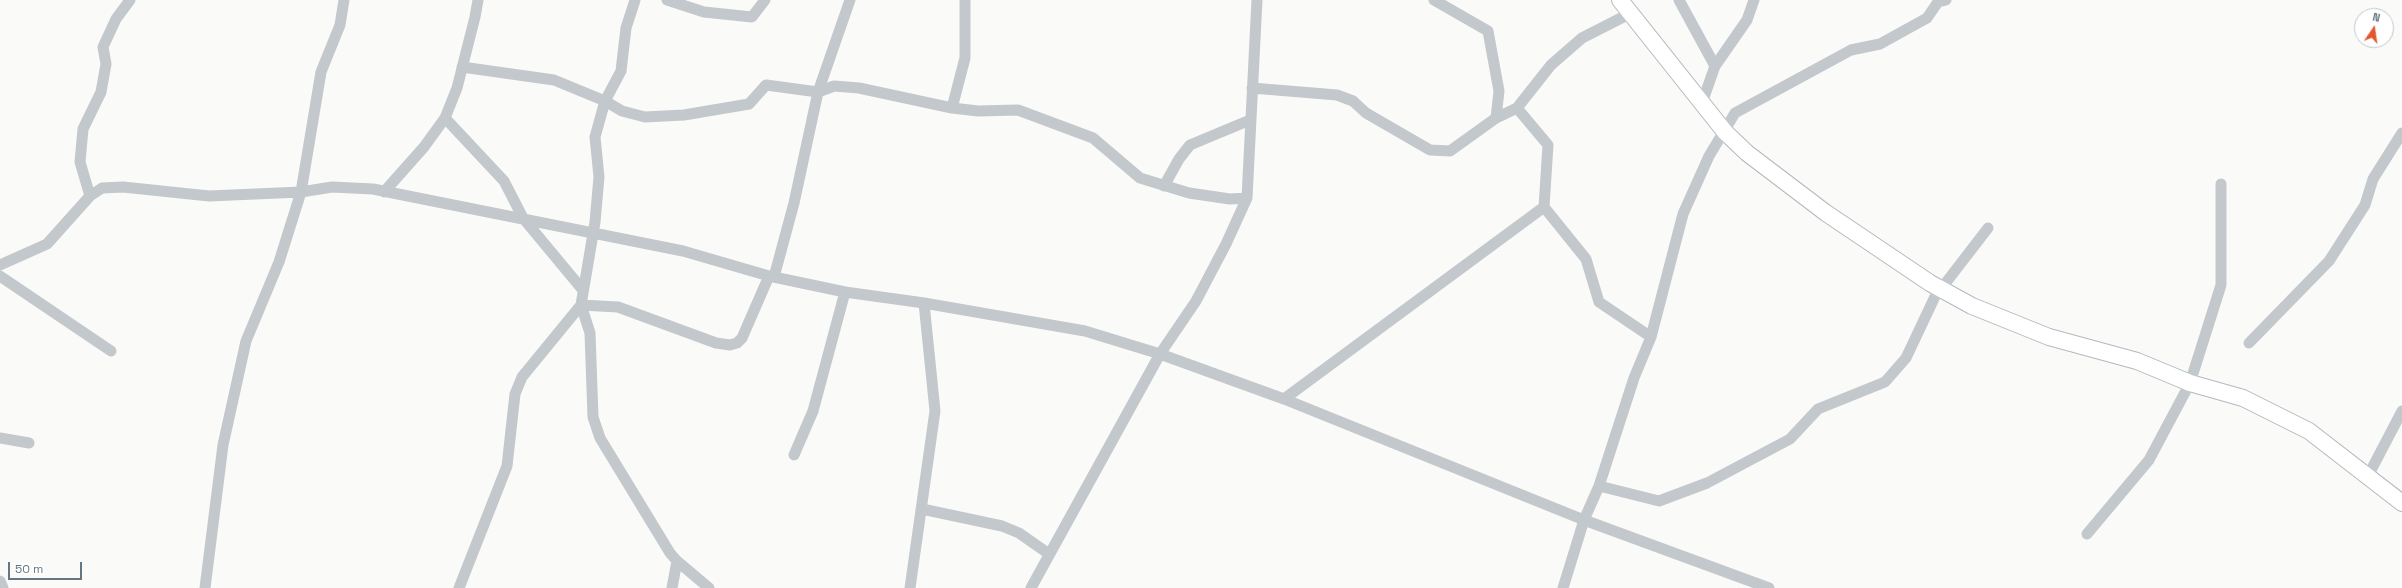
<!DOCTYPE html>
<html>
<head>
<meta charset="utf-8">
<style>
	body { margin:0 }
	#map { position:relative; width:2402px; height:588px; overflow:hidden; background:#fafaf8; font-family:"Space Grotesk",sans-serif }
	canvas { display:block }
	.north { position:absolute; left:2354px; top:8px; width:40px; height:40px; box-sizing:border-box; background:#fff; border:1px solid #c1c8cd; border-radius:50%; rotate:13deg; font-size:11px; font-weight:700; line-height:16px; text-align:center; color:#657683 }
	.north::after { content:''; display:block; margin:auto; width:14px; height:18px; background:#e4572e; clip-path:polygon(50% 0,100% 100%,50% 72%,0 100%) }
	.scale { position:absolute; left:8px; top:562px; width:74px; height:18px; box-sizing:border-box; border:2px solid #657683; border-top:0; padding-left:5px; font-size:12px; line-height:14px; white-space:nowrap; color:#657683; -webkit-text-stroke:3px #fff; paint-order:stroke }
</style>
</head>
<body>
<div id="map">
<canvas width="2402" height="588"></canvas>
<div class="north">N</div>
<div class="scale">50 m</div>
</div>
<script>
const context = document.querySelector('canvas').getContext('2d');
context.lineJoin = 'round';
const toPath = rows => new Path2D(rows.map(r => 'M' + r).join(''));
function strokePath(path, color, width, dash) { context.strokeStyle = color; context.lineWidth = width; context.lineCap = dash ? 'butt' : 'round'; context.setLineDash(dash || []); context.stroke(path); }
const secondary = toPath([
	[1620,0,1725,132,1747,153,1826,213,1930,283,1972,306,2049,337,2137,361,2190,383,2243,398,2309,431,2402,503]
]);
strokePath(secondary, '#b3babf', 18);
strokePath(toPath([
	[344,0,340,25,321,72,301,192,332,187,373,189,683,251,769,276,845,292,924,303,1085,331,1160,354,1284,399,1584,520,1769,588],
	[635,0,626,28,621,71,605,101,595,137,599,177,595,222,581,305,590,333,593,417,600,438,670,553,677,561,709,588],
	[667,0,704,12,752,17,765,0],
	[1434,0,1488,31,1499,91,1496,118],
	[1679,0,1715,66],
	[462,67,554,80,605,101,622,111,645,117,684,115,749,104,766,85,818,92,834,86,859,88,952,108,978,111,1018,110,1093,138,1140,178,1189,193,1230,199,1247,198],
	[1252,88,1337,95,1353,101,1366,113,1430,150,1450,151,1496,118,1517,108,1551,65,1582,38,1631,13],
	[1702,103,1715,66,1747,20,1754,0],
	[952,108,965,58,965,0],
	[1517,108,1548,145,1544,207,1586,259,1599,302,1651,337],
	[445,118,504,181,523,218,582,289],
	[1164,186,1179,159,1190,145,1250,120],
	[384,192,424,147,445,118,457,88,475,17,478,0],
	[90,196,80,162,83,129,101,92,106,64,103,47,116,19,130,0],
	[0,265,47,244,90,196,102,188,123,187,209,196,301,192,279,262,246,341,223,445,205,588],
	[0,276,111,351],
	[774,277,794,203,818,92,850,0],
	[581,305,618,307,716,343,730,345,737,343,742,338,769,276],
	[2249,343,2329,261,2365,205,2373,179,2402,133],
	[1284,399,1544,207],
	[0,438,29,443],
	[794,455,813,411,845,292],
	[2368,476,2402,411],
	[1599,486,1659,501,1707,483,1790,439,1818,409,1885,382,1906,358,1939,288,1941,289,1988,228],
	[922,509,1002,526,1019,533,1049,554],
	[2087,534,2149,460,2190,383,2221,285,2221,184],
	[0,581,3,588],
	[459,588,507,466,515,394,522,377,581,305],
	[672,588,677,561],
	[910,588,935,411,924,303],
	[1031,588,1160,354,1196,301,1226,244,1247,198,1257,0],
	[1563,588,1584,520,1599,486,1634,378,1651,337,1683,214,1709,156,1735,113,1851,50,1880,44,1927,18,1938,2,1946,0]
]), '#c3c8cc', 11);
strokePath(secondary, '#fff', 16);
</script>
</body>
</html>
